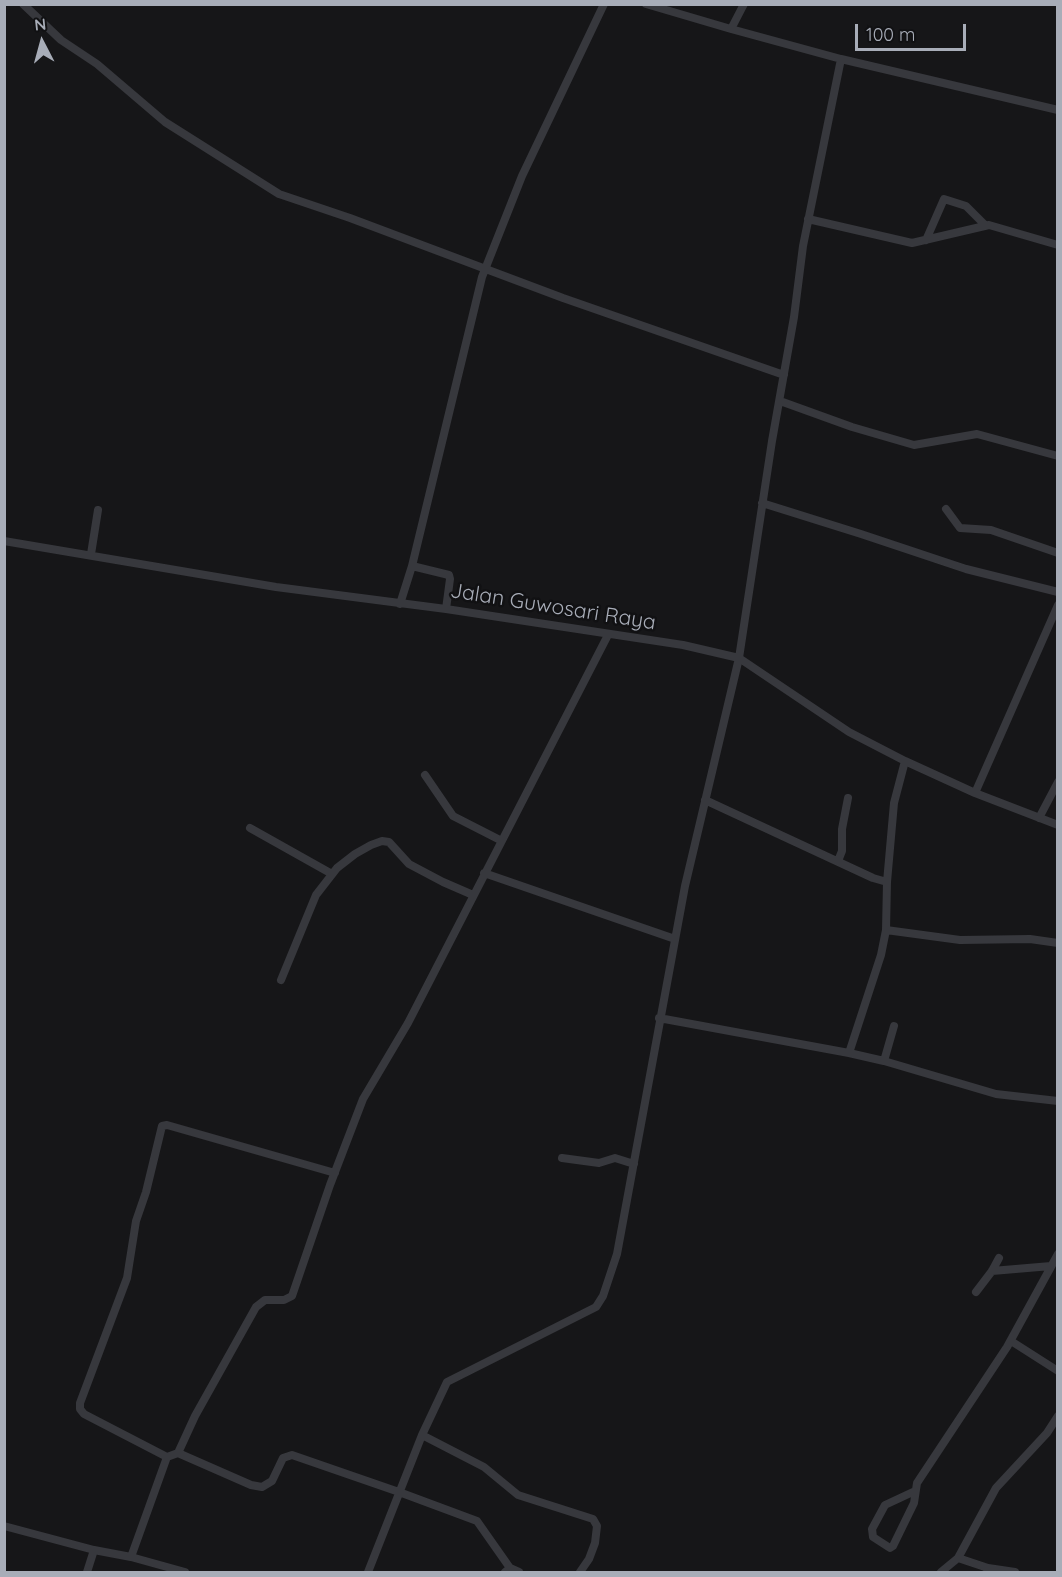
<!DOCTYPE html>
<html>
<head>
<meta charset="utf-8">
<style>
	body { margin:0 }
	#map { position:relative; width:1062px; height:1577px; overflow:hidden; background:#161618; font-family:Quicksand,sans-serif }
	canvas { display:block }
	.frame { position:absolute; inset:0; border:6px solid #a8adb8; pointer-events:none }
	.north { position:absolute; left:12px; top:12px; width:60px; height:60px; -webkit-text-stroke:4px #111113; paint-order:stroke; rotate:354deg; font-size:16px; font-weight:700; line-height:24px; text-align:center; color:#a8adb8 }
	.north::after { content:''; display:block; margin:auto; width:21px; height:27px; background:#a8adb8; clip-path:polygon(50% 0,100% 100%,50% 72%,0 100%) }
	.scale { position:absolute; left:855px; top:24px; width:111px; height:27px; box-sizing:border-box; border:3px solid #a8adb8; border-top:0; padding-left:8px; font-size:18px; line-height:21px; white-space:nowrap; color:#a8adb8; -webkit-text-stroke:4px #111113; paint-order:stroke }
</style>
</head>
<body>
<div id="map">
<canvas width="1062" height="1577"></canvas>
<div class="frame"></div>
<div class="north">N</div>
<div class="scale">100 m</div>
</div>
<script>
const context = document.querySelector('canvas').getContext('2d');
context.lineJoin = 'round';
const toPath = rows => new Path2D(rows.map(r => 'M' + r).join(''));
function strokePath(path, color, width, dash) { context.strokeStyle = color; context.lineWidth = width; context.lineCap = dash ? 'butt' : 'round'; context.setLineDash(dash || []); context.stroke(path); }
function drawText(font, color, halo, rows, align = 'center') {
  context.font = font + ' Quicksand,sans-serif'; context.lineWidth = 5; context.setLineDash([]); context.textBaseline = 'middle'; context.strokeStyle = halo; context.fillStyle = color; for (const [text, x, y, turn = 0] of rows) {
    context.save(); context.translate(x, y); context.rotate((+turn || 0) * Math.PI / 180); context.textAlign = isNaN(turn) ? turn : align; if (halo) context.strokeText(text, 0, 0); context.fillText(text, 0, 0); context.restore();
  }
}
strokePath(toPath([
	[23,4,61,40,97,64,165,122,279,194,350,218,563,298,784,375],
	[646,4,731,29],
	[841,59,1058,110],
	[808,219,912,243,989,225,1058,245],
	[926,240,944,199,966,206,985,225],
	[780,401,852,427,914,445,977,434,1058,456],
	[762,503,861,534,966,569,1058,592],
	[946,509,960,528,991,530,1058,553],
	[4,541,276,587,446,609,683,645,739,658,849,732,905,761,975,793,1058,825],
	[91,554,98,510],
	[412,566,449,575,450,579,446,609],
	[400,604,412,566,482,277,522,176,604,4],
	[425,775,453,816,500,840],
	[975,793,1058,605],
	[705,800,873,878,887,882],
	[1039,818,1058,782],
	[250,828,332,874],
	[838,861,842,851,842,829,848,798],
	[484,873,675,939],
	[886,930,960,940,1030,939,1058,943],
	[281,980,316,895,337,868,355,854,371,845,382,841,389,842,409,864,443,882,473,895],
	[659,1018,849,1053,881,955,886,930,887,882,894,803,905,761],
	[849,1053,884,1061,996,1094,1058,1101],
	[884,1061,894,1026],
	[562,1158,599,1163,615,1158,634,1164],
	[992,1271,1051,1266],
	[976,1292,992,1271,999,1258],
	[1011,1341,1058,1371],
	[422,1435,484,1467,518,1495,593,1519,597,1526,595,1543,589,1559,580,1572],
	[178,1453,251,1485,262,1487,272,1481,283,1458,292,1455,399,1492,477,1521,510,1568],
	[167,1457,84,1414,80,1409,80,1403,127,1278,136,1221,146,1192,162,1126,167,1125,335,1173],
	[915,1491,885,1505,872,1529,873,1537,890,1548,893,1546,914,1503,917,1483,1007,1347,1058,1254],
	[4,1526,94,1550],
	[131,1557,185,1572],
	[958,1558,996,1488,1047,1433,1058,1416],
	[987,1571,988,1568,1015,1572],
	[87,1572,94,1550,131,1557,167,1457,178,1453,195,1416,256,1307,265,1300,284,1300,292,1296,330,1185,363,1099,408,1023,608,635],
	[368,1572,422,1435,447,1382,596,1307,603,1296,617,1254,685,886,739,658,772,441,794,317,803,246,841,59,731,29,744,4],
	[505,1572,510,1568,519,1572],
	[941,1572,958,1558,988,1568]
]), '#37383d', 8);
drawText('21px', '#a8adb8', '#111113', [
	["Jalan Guwosari Raya",553,607,9]
]);
</script>
</body>
</html>
